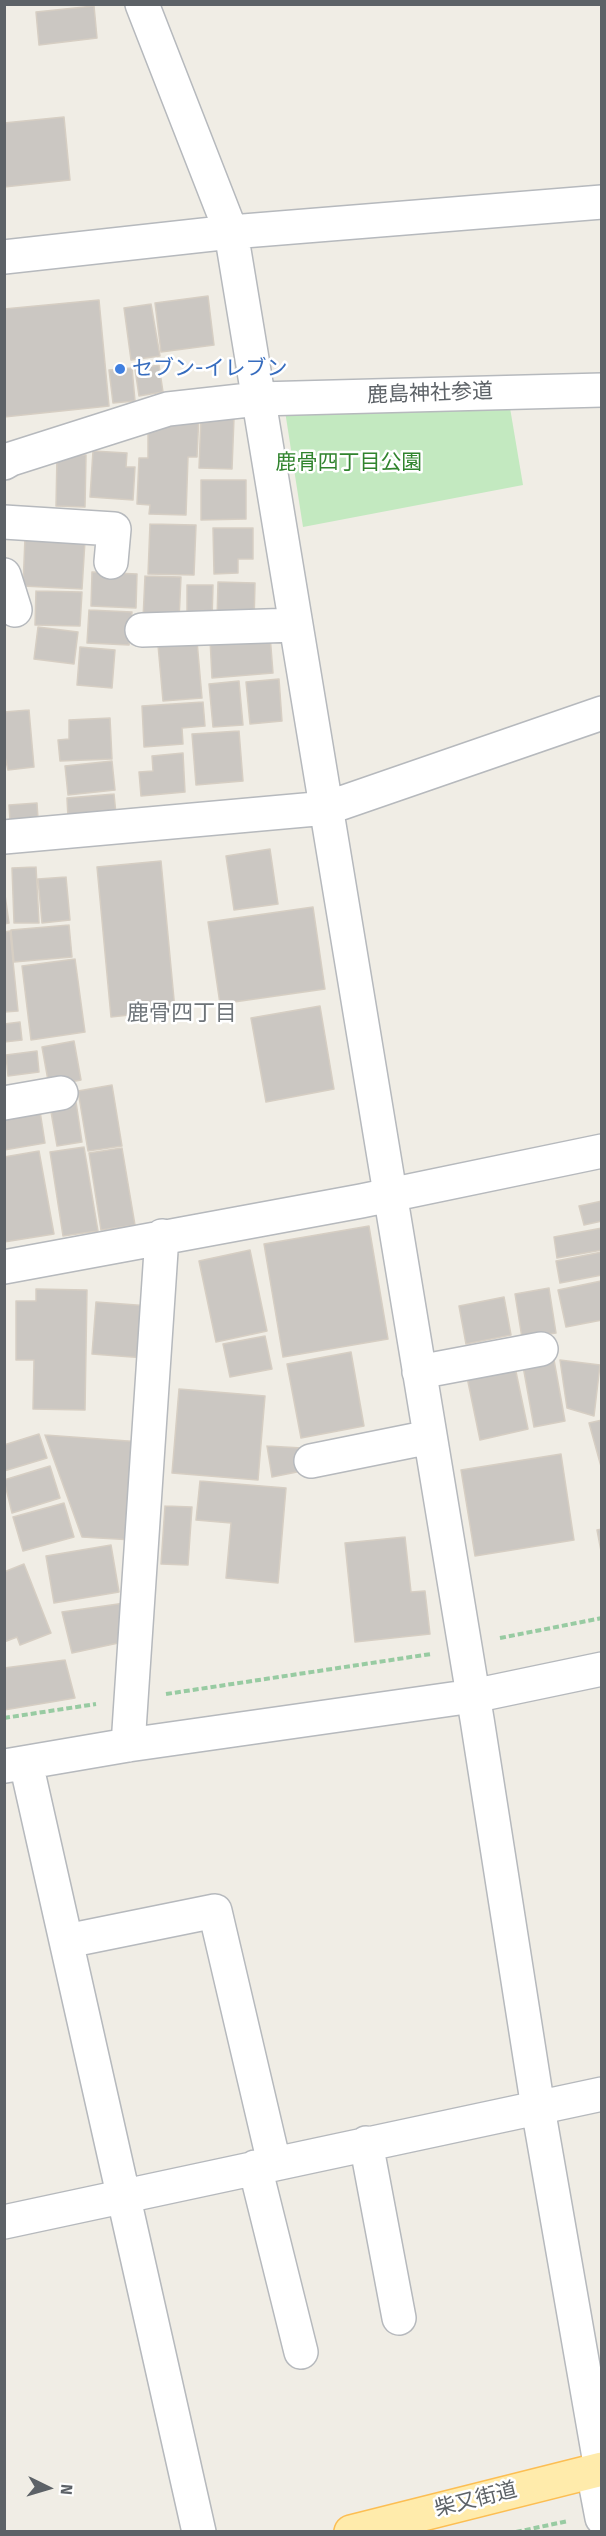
<!DOCTYPE html>
<html>
<head>
<meta charset="utf-8">
<style>
	body { margin:0 }
	#map { position:relative; width:606px; height:2536px; overflow:hidden; background:#f0ede5; font-family:"Fira Sans",sans-serif }
	canvas { display:block }
	.frame { position:absolute; inset:0; border:6px solid #5d6267; pointer-events:none }
	.north { position:absolute; left:18px; top:2458px; width:60px; height:60px; -webkit-text-stroke:4px #fff; paint-order:stroke; rotate:95deg; font-size:16px; font-weight:700; line-height:24px; text-align:center; color:#5d6267 }
	.north::after { content:''; display:block; margin:auto; width:21px; height:27px; background:#5d6267; clip-path:polygon(50% 0,100% 100%,50% 72%,0 100%) }
</style>
</head>
<body>
<div id="map">
<canvas width="606" height="2536"></canvas>
<div class="frame"></div>
<div class="north">N</div>
</div>
<script>
const context = document.querySelector('canvas').getContext('2d');
context.lineJoin = 'round';
function fillPath(path, color) { context.fillStyle = color; context.fill(path, 'evenodd'); }
const toPath = rows => new Path2D(rows.map(r => 'M' + r).join(''));
function strokePath(path, color, width, dash) { context.strokeStyle = color; context.lineWidth = width; context.lineCap = dash ? 'butt' : 'round'; context.setLineDash(dash || []); context.stroke(path); }
function drawText(font, color, halo, rows, align = 'center') {
  context.font = font + ' "Fira Sans","Noto Sans JP",sans-serif'; context.lineWidth = 5; context.setLineDash([]); context.textBaseline = 'middle'; context.strokeStyle = halo; context.fillStyle = color; for (const [text, x, y, turn = 0] of rows) {
    context.save(); context.translate(x, y); context.rotate((+turn || 0) * Math.PI / 180); context.textAlign = isNaN(turn) ? turn : align; if (halo) context.strokeText(text, 0, 0); context.fillText(text, 0, 0); context.restore();
  }
}
fillPath(toPath([
	[508,396,523,485,303,527,285,411]
]), '#c3e9c0');
const building = toPath([
	[94,6,97,38,39,45,36,12,94,6],
	[64,117,70,180,4,187,4,123,64,117],
	[208,296,214,345,161,352,155,303,208,296],
	[99,300,109,406,4,417,4,309,99,300],
	[151,304,160,356,131,360,124,308,151,304],
	[159,365,163,392,139,396,135,369,159,365],
	[132,368,135,401,113,403,109,370,132,368],
	[199,414,197,457,188,457,186,515,149,514,150,505,137,504,139,458,148,458,148,427,199,414],
	[201,417,234,418,232,469,199,468,201,417],
	[93,451,127,453,126,467,135,467,133,500,90,497,93,451],
	[57,455,86,455,85,507,56,506,57,455],
	[201,480,246,480,246,519,201,520,201,480],
	[150,524,196,525,194,575,148,574,150,524],
	[213,528,253,528,253,559,238,559,238,573,214,574,213,528],
	[25,538,85,541,82,589,23,586,25,538],
	[92,572,137,574,136,608,91,606,92,572],
	[145,576,181,577,179,620,143,619,145,576],
	[218,582,255,583,254,622,217,621,218,582],
	[187,585,213,585,212,620,187,620,187,585],
	[36,591,82,592,80,626,35,625,36,591],
	[89,610,132,612,129,645,87,643,89,610],
	[38,627,78,632,74,664,34,659,38,627],
	[270,635,273,673,212,678,210,639,270,635],
	[197,641,202,698,163,701,158,645,197,641],
	[80,647,115,650,112,688,77,685,80,647],
	[279,679,282,721,250,724,246,682,279,679],
	[239,681,243,725,213,727,209,684,239,681],
	[203,702,205,726,182,728,183,744,144,747,142,706,203,702],
	[29,710,34,767,8,770,4,752,4,712,29,710],
	[110,718,112,759,60,761,58,740,69,739,69,720,110,718],
	[239,731,243,781,196,785,192,734,239,731],
	[183,753,185,792,141,796,139,772,153,771,152,756,183,753],
	[112,761,115,790,68,795,65,766,112,761],
	[114,794,116,814,68,818,67,798,114,794],
	[37,803,38,819,10,821,9,805,37,803],
	[270,849,278,904,234,910,226,856,270,849],
	[161,861,175,1010,111,1017,97,867,161,861],
	[36,867,39,923,14,923,12,868,36,867],
	[66,877,70,920,42,923,38,879,66,877],
	[4,888,9,923,4,924,4,888],
	[313,907,325,989,220,1004,208,922,313,907],
	[69,925,72,957,14,962,11,930,69,925],
	[10,931,18,1011,4,1012,4,932,10,931],
	[75,959,85,1032,31,1040,22,966,75,959],
	[320,1006,334,1089,266,1102,251,1018,320,1006],
	[20,1022,22,1040,4,1042,4,1024,20,1022],
	[74,1041,81,1080,49,1086,42,1047,74,1041],
	[37,1051,39,1072,8,1076,6,1055,37,1051],
	[112,1085,122,1146,88,1151,78,1091,112,1085],
	[76,1102,82,1142,57,1146,50,1106,76,1102],
	[40,1111,45,1143,4,1150,4,1117,40,1111],
	[84,1147,98,1231,63,1236,50,1152,84,1147],
	[122,1148,135,1225,101,1230,89,1153,122,1148],
	[39,1151,54,1234,4,1242,4,1157,39,1151],
	[602,1201,602,1221,584,1225,579,1206,602,1201],
	[369,1226,388,1339,283,1357,264,1244,369,1226],
	[602,1228,602,1250,557,1258,554,1237,602,1228],
	[250,1250,267,1331,216,1342,199,1261,250,1250],
	[602,1252,602,1275,560,1283,556,1261,602,1252],
	[601,1281,602,1320,566,1327,558,1290,601,1281],
	[549,1288,556,1333,522,1338,515,1294,549,1288],
	[36,1289,87,1290,85,1410,33,1409,34,1360,16,1360,16,1301,36,1301,36,1289],
	[504,1297,511,1335,466,1344,459,1306,504,1297],
	[96,1302,150,1306,145,1358,92,1354,96,1302],
	[265,1336,272,1369,230,1377,223,1344,265,1336],
	[351,1352,364,1426,301,1438,287,1364,351,1352],
	[554,1360,565,1421,534,1427,523,1366,554,1360],
	[560,1360,600,1365,594,1416,567,1408,560,1360],
	[515,1367,528,1429,480,1440,467,1377,515,1367],
	[179,1389,265,1396,258,1480,172,1473,179,1389],
	[602,1420,602,1470,589,1423,602,1420],
	[39,1434,47,1458,4,1471,4,1445,39,1434],
	[45,1435,142,1442,133,1540,82,1537,45,1435],
	[267,1446,302,1448,307,1470,272,1477,267,1446],
	[561,1454,574,1540,475,1556,461,1470,561,1454],
	[50,1466,60,1498,12,1513,4,1480,50,1466],
	[200,1481,286,1488,278,1583,226,1578,231,1523,196,1520,200,1481],
	[64,1503,74,1537,23,1551,13,1517,64,1503],
	[165,1506,192,1507,188,1565,161,1564,165,1506],
	[602,1529,602,1556,597,1530,602,1529],
	[405,1537,411,1592,425,1591,430,1634,355,1642,345,1543,405,1537],
	[111,1545,119,1592,54,1603,46,1556,111,1545],
	[24,1564,51,1633,20,1645,17,1637,4,1642,4,1572,24,1564],
	[125,1603,123,1642,72,1653,62,1612,125,1603],
	[65,1660,75,1698,4,1710,4,1668,65,1660]
]);
fillPath(building, '#cbc7c2');
strokePath(building, '#d6cec3', 1.5);
const minor = toPath([
	[142,4,231,232,477,1719,538,2108,601,2469],
	[4,257,231,232,602,202],
	[4,463,11,459,168,409,258,399,602,390],
	[4,522,114,529,111,562],
	[4,575,15,610],
	[142,630,296,625],
	[4,837,327,808,602,713],
	[4,1103,61,1093],
	[4,1267,361,1201,602,1151],
	[419,1372,541,1349],
	[311,1461,430,1437],
	[128,1745,162,1236],
	[26,1763,199,2532],
	[5,1766,128,1745,473,1696,602,1669],
	[67,1941,215,1911,274,2163],
	[366,2143,399,2318],
	[255,2167,301,2352],
	[4,2222,602,2094],
	[593,2471,602,2518]
]);
const major = toPath([
	[351,2532,602,2469]
]);
strokePath(minor, '#b6b9bd', 36);
strokePath(major, '#fcbe53', 36);
strokePath(toPath([
	[500,1638,602,1618],
	[166,1694,431,1654],
	[4,1718,96,1704],
	[516,2532,568,2521]
]), '#98cba2', 4, [6, 3]);
strokePath(minor, '#fff', 33);
strokePath(major, '#ffebab', 33);
for (const [x, y, r, color] of [
	[120,369,6,"#3f7fe0"]
]) { const dot = new Path2D(); dot.arc(x, y, r, 0, 2 * Math.PI); context.fillStyle = color; context.fill(dot); strokePath(dot, '#fff', 2); }
drawText('21px', '#366cbe', '#fff', [
	["セブン-イレブン",132,369]
], 'left');
drawText('21px', '#5d6267', '#fff', [
	["鹿島神社参道",430,394,-2],
	["柴又街道",476,2500,-14]
]);
drawText('21px', '#31842e', '#fff', [
	["鹿骨四丁目公園",349,463]
]);
drawText('22px', '#6e7479', '#fff', [
	["鹿骨四丁目",182,1014]
]);
</script>
</body>
</html>
